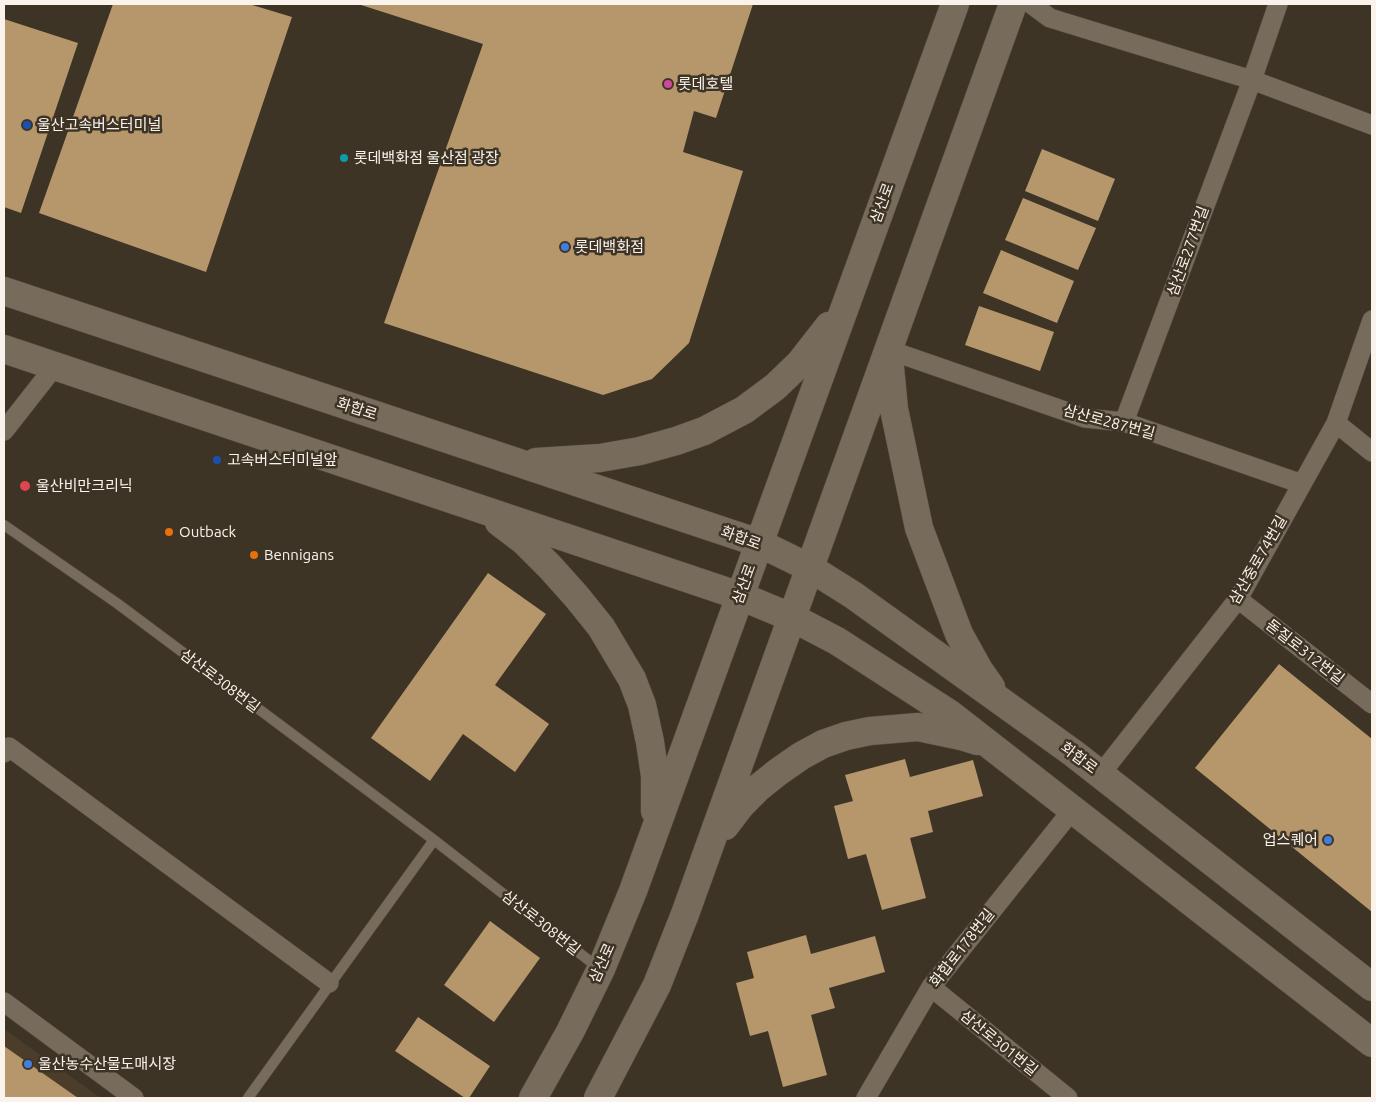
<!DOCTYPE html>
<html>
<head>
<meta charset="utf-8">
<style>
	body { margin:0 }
	#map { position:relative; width:1376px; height:1102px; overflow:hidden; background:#3e3426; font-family:Ubuntu,sans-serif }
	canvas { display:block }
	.frame { position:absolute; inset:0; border:5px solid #faf3eb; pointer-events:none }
</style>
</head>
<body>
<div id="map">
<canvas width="1376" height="1102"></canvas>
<div class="frame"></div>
</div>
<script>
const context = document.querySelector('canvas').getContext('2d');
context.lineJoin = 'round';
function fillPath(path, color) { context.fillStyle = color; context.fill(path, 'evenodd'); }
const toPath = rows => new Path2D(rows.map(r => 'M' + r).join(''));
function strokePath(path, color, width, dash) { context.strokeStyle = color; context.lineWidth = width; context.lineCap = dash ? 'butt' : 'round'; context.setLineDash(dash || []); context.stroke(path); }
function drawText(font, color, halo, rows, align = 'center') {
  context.font = font + ' Ubuntu,"Noto Sans KR",sans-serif'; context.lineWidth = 5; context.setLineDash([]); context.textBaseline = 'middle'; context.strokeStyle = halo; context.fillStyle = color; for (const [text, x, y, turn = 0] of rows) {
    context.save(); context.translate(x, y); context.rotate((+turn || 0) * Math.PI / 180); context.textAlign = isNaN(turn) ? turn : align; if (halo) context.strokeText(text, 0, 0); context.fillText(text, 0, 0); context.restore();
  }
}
fillPath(toPath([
	[4,1029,101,1098,4,1098]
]), '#4c3d2a');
fillPath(toPath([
	[113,4,249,4,292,17,206,272,39,213],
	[358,4,753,4,716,118,694,111,683,152,743,171,689,343,652,379,603,395,384,323,483,44],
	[4,19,78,43,21,213,4,207],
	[1042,149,1115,179,1098,221,1025,191],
	[1023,198,1096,228,1078,270,1005,240],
	[1001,250,1074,281,1057,323,983,293],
	[979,306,1054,332,1040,371,965,345],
	[488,573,546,614,495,685,549,724,515,772,463,734,430,781,371,738],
	[1279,664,1372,739,1372,912,1195,768],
	[905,759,910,777,973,760,983,796,928,811,933,832,910,838,926,898,882,910,866,854,848,859,834,806,853,801,845,775],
	[490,921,540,958,494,1022,444,985],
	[806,935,811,954,875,936,885,972,829,988,835,1008,811,1015,827,1075,783,1087,768,1031,750,1036,736,983,754,978,747,952],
	[418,1017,490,1066,469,1098,465,1098,395,1051],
	[4,1046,78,1098,4,1098]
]), '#b6966b');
const lane = toPath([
	[4,525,118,604,434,840,600,969],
	[248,1098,434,840]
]);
const street = toPath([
	[1031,4,1050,18,1252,80,1372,125],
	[889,350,1085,418,1124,422,1302,484],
	[1124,422,1252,80,1278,4],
	[1336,423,1372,452],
	[4,431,55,366],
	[1238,599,1372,704],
	[4,753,9,747,329,983],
	[1100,775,1238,599,1336,423,1372,320],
	[931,987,1068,1098],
	[4,1002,134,1098],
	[866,1098,931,987,1073,809]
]);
const secondary = toPath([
	[4,291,759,543,810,568,853,595,1073,753,1372,987],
	[4,349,740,596,793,618,837,641,950,714,1372,1043],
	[889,357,894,409,919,528,959,634,979,670,991,687],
	[536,462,600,458,640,451,676,441,704,431,744,410,775,387,800,363,829,326],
	[499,522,524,541,550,567,576,596,601,627,632,679,642,705,650,742,655,776,655,811],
	[725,826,741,805,758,788,778,772,801,756,823,744,846,736,870,731,918,727,961,736,977,741],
	[533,1098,570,1032,601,969,633,891,955,4],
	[598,1098,657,985,685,914,1013,4]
]);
strokePath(lane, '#584f44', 11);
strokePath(street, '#584f44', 20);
strokePath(secondary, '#584f44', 29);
strokePath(lane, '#776b5c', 10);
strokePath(street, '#776b5c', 19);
strokePath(secondary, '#776b5c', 28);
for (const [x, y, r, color] of [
	[668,84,5,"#d1479c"],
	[27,125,5,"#1a4fb4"],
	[344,158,5,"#0f9aa8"],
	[565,247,5,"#3f7fe0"],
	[217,460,5,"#1a4fb4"],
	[25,486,6,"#e0444e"],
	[169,532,5,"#e8710a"],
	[254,555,5,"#e8710a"],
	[1328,840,5,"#3f7fe0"],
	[28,1064,5,"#3f7fe0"]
]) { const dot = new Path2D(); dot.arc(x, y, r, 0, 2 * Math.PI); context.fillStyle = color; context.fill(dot); strokePath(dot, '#3e3426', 2); }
drawText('15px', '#faf3eb', '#3e3426', [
	["롯데호텔",678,84],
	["울산고속버스터미널",37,125],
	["롯데백화점 울산점 광장",354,158],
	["롯데백화점",575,247],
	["고속버스터미널앞",227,460],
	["울산비만크리닉",36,486],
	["Outback",179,532],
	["Bennigans",264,555],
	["업스퀘어",1318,840,"right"],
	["울산농수산물도매시장",38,1064]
], 'left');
drawText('15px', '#faf3eb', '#3e3426', [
	["삼산로",882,203,-70],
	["삼산로277번길",1188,251,-70],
	["화합로",357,409,18],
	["삼산로287번길",1109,422,15],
	["화합로",741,538,20],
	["삼산중로74번길",1258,560,-60],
	["삼산로",744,584,-70],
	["돋질로312번길",1305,652,38],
	["삼산로308번길",220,681,37],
	["화합로",1079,758,37],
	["삼산로308번길",541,923,38],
	["화합로178번길",962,948,-52],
	["삼산로",602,963,-66],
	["삼산로301번길",999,1043,39]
]);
</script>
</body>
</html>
